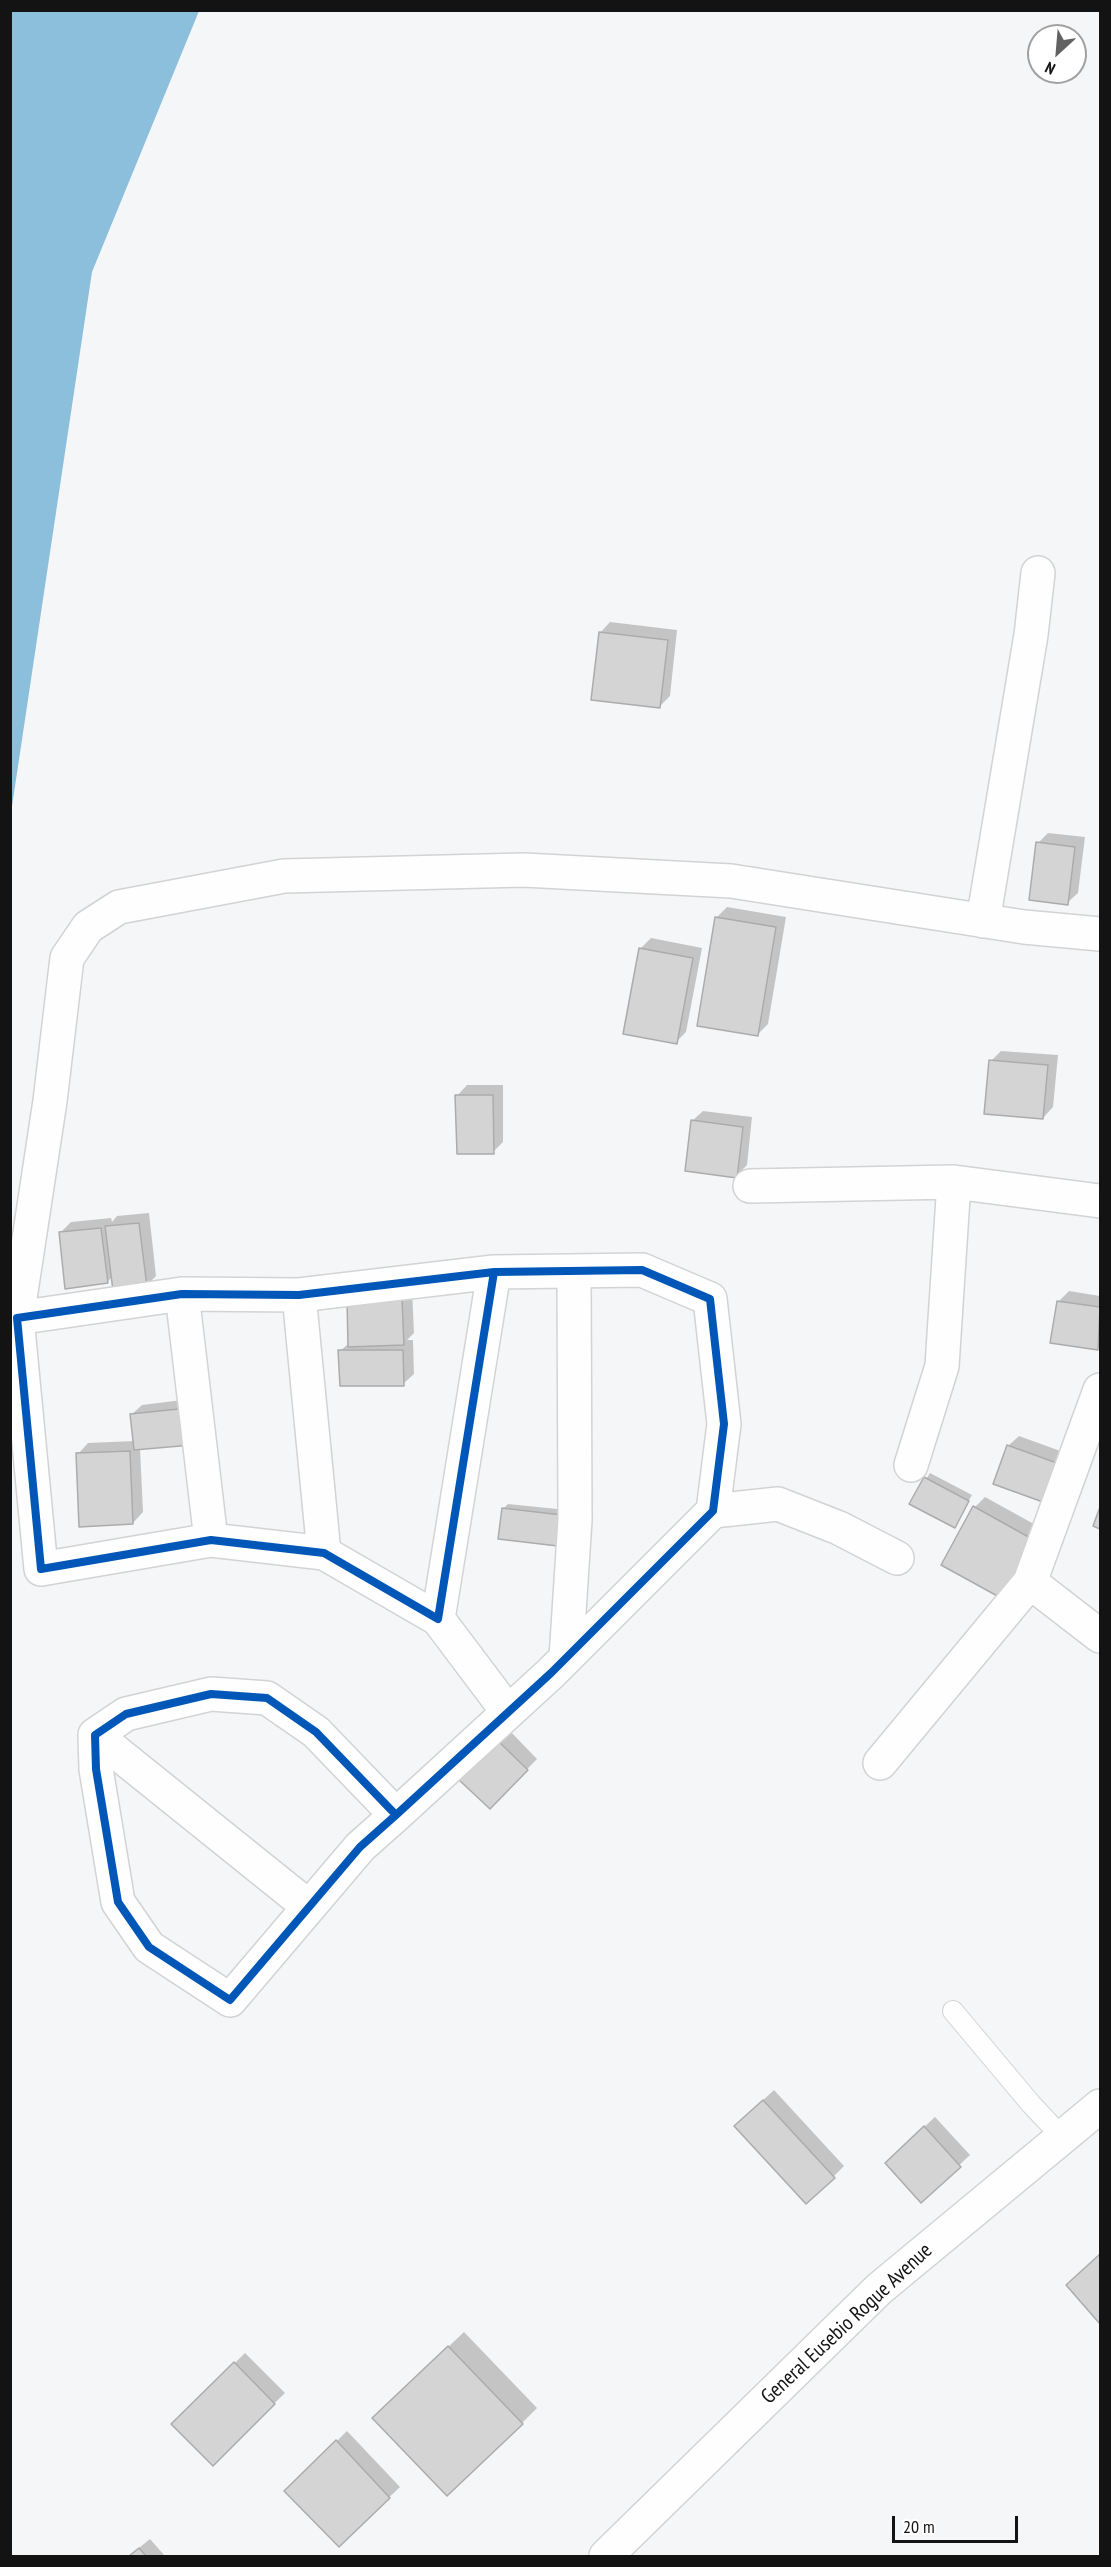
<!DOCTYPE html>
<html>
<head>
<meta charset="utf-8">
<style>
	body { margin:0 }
	#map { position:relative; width:1111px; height:2567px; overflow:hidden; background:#f5f6f7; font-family:"PT Sans Narrow",sans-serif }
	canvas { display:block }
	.frame { position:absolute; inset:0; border:12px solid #131314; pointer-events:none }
	.north { position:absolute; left:1027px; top:24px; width:60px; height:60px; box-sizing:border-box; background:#fff; border:2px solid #a1a1a1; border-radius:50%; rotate:206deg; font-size:16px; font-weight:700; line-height:24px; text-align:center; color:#131314 }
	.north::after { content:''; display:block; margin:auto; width:21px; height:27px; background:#626263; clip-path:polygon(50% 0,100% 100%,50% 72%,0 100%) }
	.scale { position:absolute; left:892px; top:2516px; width:126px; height:27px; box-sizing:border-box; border:3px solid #131314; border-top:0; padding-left:8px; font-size:18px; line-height:21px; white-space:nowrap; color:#131314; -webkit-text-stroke:4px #fff; paint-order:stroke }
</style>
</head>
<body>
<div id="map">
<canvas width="1111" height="2567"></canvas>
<div class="frame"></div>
<div class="north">N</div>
<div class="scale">20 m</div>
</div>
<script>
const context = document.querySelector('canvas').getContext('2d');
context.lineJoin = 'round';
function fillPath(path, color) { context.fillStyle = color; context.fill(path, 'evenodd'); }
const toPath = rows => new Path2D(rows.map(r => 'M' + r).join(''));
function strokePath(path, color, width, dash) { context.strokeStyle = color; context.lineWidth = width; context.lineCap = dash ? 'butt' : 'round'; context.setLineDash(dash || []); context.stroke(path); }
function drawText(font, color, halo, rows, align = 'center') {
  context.font = font + ' "PT Sans Narrow",sans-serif'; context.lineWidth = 4.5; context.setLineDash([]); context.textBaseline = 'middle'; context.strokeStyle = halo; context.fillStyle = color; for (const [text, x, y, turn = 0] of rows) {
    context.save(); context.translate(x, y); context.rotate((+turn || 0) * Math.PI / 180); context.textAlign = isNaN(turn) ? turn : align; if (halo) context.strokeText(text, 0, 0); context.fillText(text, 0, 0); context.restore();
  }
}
fillPath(toPath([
	[11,10,199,11,92,272,11,813]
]), '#8bbfdb');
fillPath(toPath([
	[610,622,677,630,670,696,659,707,600,633],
	[1048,833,1085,837,1078,893,1067,903,1038,843],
	[727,907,786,917,768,1024,757,1035,717,917],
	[651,938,702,948,686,1032,676,1042,640,949],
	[1001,1051,1058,1055,1053,1107,1043,1118,991,1061],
	[467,1085,503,1085,503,1142,493,1152,457,1096],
	[703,1111,752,1117,747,1165,736,1176,692,1121],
	[149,1213,156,1276,146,1286,112,1277,107,1282,60,1233,71,1222,111,1218,112,1222,117,1216],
	[412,1289,414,1333,407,1340,413,1340,414,1374,403,1384,340,1351],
	[1069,1291,1100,1296,1100,1345,1097,1349,1059,1301],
	[198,1398,140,1448,143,1512,133,1523,78,1454,88,1443,134,1441,131,1415,142,1405],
	[1019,1436,1077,1457,1054,1504,1008,1446],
	[930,1473,972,1495,954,1526,911,1503],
	[985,1497,1043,1529,1011,1586,975,1507],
	[508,1504,567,1510,558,1545,503,1509],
	[509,1730,537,1759,490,1807,460,1779],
	[774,2090,844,2166,833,2177,747,2115],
	[935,2117,970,2155,921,2201,897,2152],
	[1100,2255,1100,2322,1068,2285],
	[464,2332,537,2408,522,2423,389,2403],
	[245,2353,285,2393,213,2463,173,2424],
	[347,2431,400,2487,339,2545,286,2491],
	[150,2539,165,2556,129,2556]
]), '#0003');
const building = toPath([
	[599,632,668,640,660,708,591,700,599,632],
	[1036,842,1075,847,1068,905,1029,900,1036,842],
	[715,917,776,927,758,1036,697,1026,715,917],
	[639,948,693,958,677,1044,623,1034,639,948],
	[989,1060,1048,1065,1043,1119,984,1114,989,1060],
	[455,1095,493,1095,494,1154,457,1154,455,1095],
	[691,1120,743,1127,737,1178,685,1171,691,1120],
	[139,1223,147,1287,113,1291,105,1226,139,1223],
	[101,1228,108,1283,65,1289,59,1232,101,1228],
	[402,1298,404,1345,348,1347,347,1300,402,1298],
	[1057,1301,1100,1307,1098,1350,1050,1343,1057,1301],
	[338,1350,403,1350,404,1386,340,1386,338,1350],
	[188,1408,192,1445,134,1450,130,1414,188,1408],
	[1007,1445,1068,1467,1054,1506,993,1484,1007,1445],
	[130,1451,133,1524,79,1527,76,1453,130,1451],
	[924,1477,969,1501,955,1528,909,1504,924,1477],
	[973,1506,1034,1540,1001,1598,941,1565,973,1506],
	[1100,1507,1100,1529,1093,1526,1100,1507],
	[502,1508,562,1515,558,1546,498,1539,502,1508],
	[497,1740,528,1770,490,1809,458,1779,497,1740],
	[763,2100,835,2178,806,2204,734,2126,763,2100],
	[924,2126,961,2167,921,2203,885,2163,924,2126],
	[1100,2254,1100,2324,1066,2285,1100,2254],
	[448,2346,523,2424,447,2496,372,2418,448,2346],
	[234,2362,275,2404,213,2466,171,2424,234,2362],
	[336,2440,390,2498,339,2547,284,2491,336,2440],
	[139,2548,146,2556,129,2556,139,2548]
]);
fillPath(building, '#d5d4d5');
strokePath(building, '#acabac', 1.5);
const service = toPath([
	[953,2011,1031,2104,1062,2137]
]);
const minor = toPath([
	[983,921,1031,635,1038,573],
	[750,1186,954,1182,1100,1201],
	[182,1294,211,1540],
	[299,1295,324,1553],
	[17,1318,50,1101,67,958,88,927,119,907,284,876,524,870,731,881,1024,927,1100,934],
	[1100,1390,1030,1582,1100,1636],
	[911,1465,942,1366,954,1182],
	[713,1511,778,1504,839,1528,897,1558],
	[438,1619,508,1712],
	[566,1658,575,1520,574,1271],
	[95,1735,309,1907],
	[880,1763,1030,1582],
	[396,1815,316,1732,267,1698,211,1694,126,1714,95,1735,96,1769,118,1902,149,1947,230,2000,360,1847,396,1815,551,1673,713,1511,724,1424,710,1299,642,1270,494,1272,299,1295,182,1294,17,1318,41,1569,211,1540,324,1553,438,1619,494,1272]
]);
const secondary = toPath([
	[606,2556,879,2289,1100,2106]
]);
strokePath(service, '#d2d3d4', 22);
strokePath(minor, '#d2d3d4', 36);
strokePath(secondary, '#d2d3d4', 36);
strokePath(service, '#fefefe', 20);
strokePath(minor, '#fefefe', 33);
strokePath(secondary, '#fefefe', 33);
strokePath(toPath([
	[396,1815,316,1732,267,1698,211,1694,126,1714,95,1735,96,1769,118,1902,149,1947,230,2000,360,1847,396,1815,551,1673,713,1511,724,1424,710,1299,642,1270,494,1272,299,1295,182,1294,17,1318,41,1569,211,1540,324,1553,438,1619,494,1272]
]), '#0057b8', 8);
drawText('21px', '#131314', '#fff', [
	["General Eusebio Rogue Avenue",847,2324,-43]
]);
</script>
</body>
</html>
